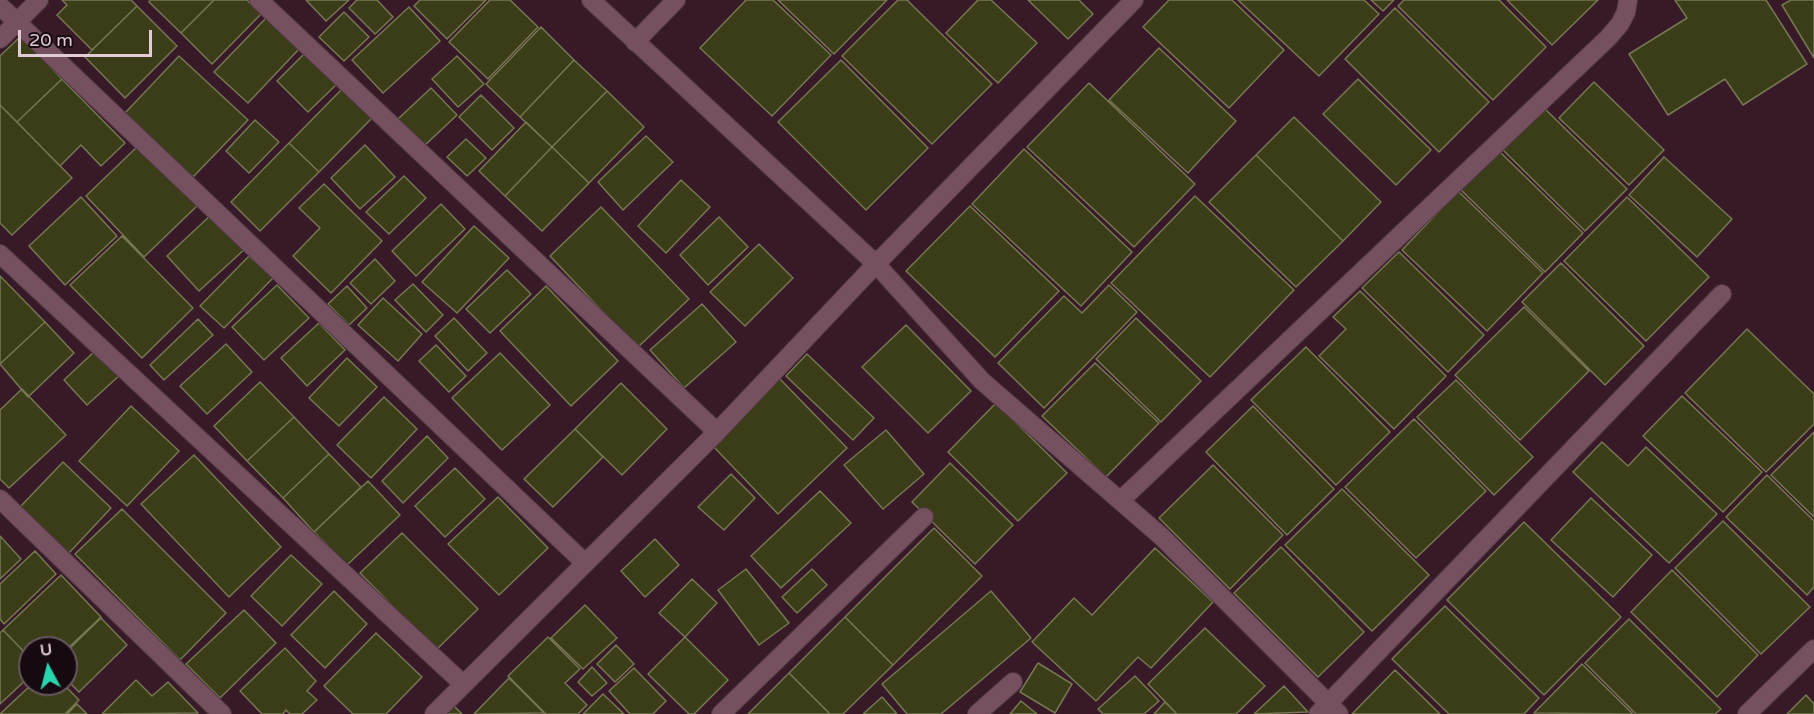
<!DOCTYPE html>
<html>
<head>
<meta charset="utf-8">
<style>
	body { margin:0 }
	#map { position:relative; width:1814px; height:714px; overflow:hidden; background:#381927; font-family:"Varela Round",sans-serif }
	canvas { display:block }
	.north { position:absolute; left:18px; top:636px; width:60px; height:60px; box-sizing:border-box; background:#16090f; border:2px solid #67575e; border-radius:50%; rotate:353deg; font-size:16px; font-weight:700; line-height:24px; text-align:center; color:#e1cbd4 }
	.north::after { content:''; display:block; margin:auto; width:21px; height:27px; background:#29d5ac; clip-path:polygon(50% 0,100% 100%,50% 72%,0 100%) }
	.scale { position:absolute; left:18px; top:30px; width:134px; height:27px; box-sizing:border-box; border:3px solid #e1cbd4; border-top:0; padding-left:8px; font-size:18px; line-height:21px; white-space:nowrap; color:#e1cbd4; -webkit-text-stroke:4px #16090f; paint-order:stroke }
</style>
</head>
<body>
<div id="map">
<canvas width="1814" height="714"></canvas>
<div class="north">U</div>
<div class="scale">20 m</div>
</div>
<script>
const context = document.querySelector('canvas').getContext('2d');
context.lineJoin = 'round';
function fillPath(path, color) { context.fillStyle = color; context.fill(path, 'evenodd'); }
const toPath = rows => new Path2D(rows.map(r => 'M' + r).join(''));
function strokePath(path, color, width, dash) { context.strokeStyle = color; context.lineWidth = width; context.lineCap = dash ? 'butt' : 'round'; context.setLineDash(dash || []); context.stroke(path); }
const building = toPath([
	[62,0,131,0,137,6,92,50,57,15,67,5,62,0],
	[150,0,214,0,181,33,149,2,150,0],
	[214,0,247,0,261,14,212,64,181,33,214,0],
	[306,0,349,0,326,21,306,0],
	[357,0,377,0,393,17,375,34,349,8,357,0],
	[420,0,486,0,447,39,414,6,420,0],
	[490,0,510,0,538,27,488,79,449,42,490,0],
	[746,0,773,0,831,55,772,116,700,48,746,0],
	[778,0,887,0,834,54,778,0],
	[898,0,907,0,992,84,932,144,842,56,898,0],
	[978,0,991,0,1037,43,998,83,946,33,978,0],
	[1028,0,1079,0,1093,14,1068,39,1028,0],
	[1169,0,1232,0,1284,50,1229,108,1143,27,1169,0],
	[1238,0,1364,0,1379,14,1319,76,1238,0],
	[1371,0,1394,0,1383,11,1371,0],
	[1404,0,1499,0,1546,47,1493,100,1398,6,1404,0],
	[1507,0,1598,0,1552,45,1507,0],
	[1675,0,1766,0,1807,64,1743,105,1725,79,1668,115,1629,54,1687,18,1675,0],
	[1791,0,1814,0,1814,58,1782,5,1791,0],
	[137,6,177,46,125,98,85,57,137,6],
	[409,7,440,41,383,93,352,60,409,7],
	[1395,8,1489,102,1439,152,1345,59,1395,8],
	[344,12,369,37,344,61,319,37,344,12],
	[267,17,300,48,248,103,214,72,267,17],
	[541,27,574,60,520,117,486,84,541,27],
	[21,36,62,79,17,122,0,105,0,56,21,36],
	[1159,48,1236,121,1188,173,1109,100,1159,48],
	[305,53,337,84,308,112,277,81,305,53],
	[179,56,248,120,193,177,125,113,179,56],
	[457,56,484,84,458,107,432,79,457,56],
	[574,60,607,91,552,147,520,117,574,60],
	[841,60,928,148,866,210,778,122,841,60],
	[62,79,125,143,101,166,81,145,60,166,17,122,62,79],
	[1358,79,1431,150,1396,185,1323,114,1358,79],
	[1594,82,1664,150,1629,185,1559,118,1594,82],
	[1089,83,1195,184,1134,247,1027,147,1089,83],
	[431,88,457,115,424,146,398,119,431,88],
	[342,89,372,118,319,172,289,143,342,89],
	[607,91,644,127,589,183,552,147,607,91],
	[481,95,514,128,492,150,459,117,481,95],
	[0,105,72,178,12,235,0,223,0,105],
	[1544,108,1627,189,1585,231,1503,150,1544,108],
	[1294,117,1381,202,1343,241,1256,155,1294,117],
	[255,120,279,142,249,173,226,151,255,120],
	[526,122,552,147,505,196,479,171,526,122],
	[646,136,673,162,623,210,598,182,646,136],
	[466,139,486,158,467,176,447,157,466,139],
	[289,143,319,172,260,231,231,202,289,143],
	[139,145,198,205,144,257,86,196,139,145],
	[365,145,395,177,360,209,331,178,365,145],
	[552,147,589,183,542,231,505,196,552,147],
	[1024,149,1132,252,1081,306,972,204,1024,149],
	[1499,151,1583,233,1545,272,1461,190,1499,151],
	[1256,155,1343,241,1296,287,1209,202,1256,155],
	[1664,157,1732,219,1697,257,1629,195,1664,157],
	[404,176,426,198,389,234,366,212,404,176],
	[681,180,710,207,666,253,638,226,681,180],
	[324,184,382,241,331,293,293,256,320,228,299,208,324,184],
	[1458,191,1543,273,1487,331,1402,250,1458,191],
	[1195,196,1294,290,1210,377,1111,283,1195,196],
	[81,197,117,236,65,285,29,246,81,197],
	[1627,197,1709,277,1646,341,1564,261,1627,197],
	[441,204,465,229,416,276,392,251,441,204],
	[970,206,1059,291,995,357,906,271,970,206],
	[601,207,689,299,637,348,550,256,601,207],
	[213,213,246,248,199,291,167,256,213,213],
	[719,217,748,247,708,285,680,255,719,217],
	[474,226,509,258,457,313,422,282,474,226],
	[122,236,193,308,142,358,70,285,122,236],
	[759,244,793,278,745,326,710,292,759,244],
	[1399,252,1484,335,1448,372,1362,288,1399,252],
	[249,256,273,278,224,328,200,306,249,256],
	[375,259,395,281,371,304,350,283,375,259],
	[1561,263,1644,346,1605,385,1522,302,1561,263],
	[507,270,531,294,490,333,466,309,507,270],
	[0,276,45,322,0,364,0,276],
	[413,284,443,315,426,332,395,300,413,284],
	[277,285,309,318,264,360,232,327,277,285],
	[1109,285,1137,312,1044,408,998,363,1064,296,1082,313,1109,285],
	[347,286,367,308,349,325,328,304,347,286],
	[546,286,618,361,571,406,500,331,546,286],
	[1360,291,1446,376,1394,429,1319,356,1346,329,1333,317,1360,291],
	[383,298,422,334,398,361,358,325,383,298],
	[702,304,736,342,684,388,650,350,702,304],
	[1524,307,1589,371,1520,440,1455,375,1524,307],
	[454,318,487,353,468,371,435,336,454,318],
	[1136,318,1201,381,1161,422,1096,359,1136,318],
	[198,319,213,335,164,380,150,365,198,319],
	[45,322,74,353,28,397,0,364,45,322],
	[319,323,345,350,307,386,281,358,319,323],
	[906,325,971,391,928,433,862,367,906,325],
	[1747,329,1814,394,1814,424,1766,472,1685,393,1747,329],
	[226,344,252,372,207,414,180,386,226,344],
	[436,345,466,376,449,392,419,361,436,345],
	[1306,347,1390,432,1336,485,1251,400,1306,347],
	[96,350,120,375,87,405,64,380,96,350],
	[500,353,550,405,502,450,452,398,500,353],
	[807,354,874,418,853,440,786,376,807,354],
	[347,358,377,387,339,426,309,398,347,358],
	[1095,363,1159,423,1106,477,1042,416,1095,363],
	[779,378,847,448,778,514,711,444,779,378],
	[1456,380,1533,457,1494,495,1417,417,1456,380],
	[260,382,294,417,247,461,214,426,260,382],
	[621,383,667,429,622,475,575,429,621,383],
	[22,389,66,435,9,488,0,479,0,410,22,389],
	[1682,396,1762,472,1723,512,1643,436,1682,396],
	[384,397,417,429,371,478,337,445,384,397],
	[996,403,1067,473,1018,521,948,452,996,403],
	[131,406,179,451,127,506,79,461,131,406],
	[1253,406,1334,489,1287,535,1206,452,1253,406],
	[294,417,329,454,283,498,247,461,294,417],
	[1414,419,1486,491,1416,558,1345,487,1414,419],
	[575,429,603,457,553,507,524,479,575,429],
	[886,430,924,474,883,509,844,465,886,430],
	[1814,432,1814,517,1771,475,1814,432],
	[427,436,448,458,403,503,382,481,427,436],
	[1602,442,1628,466,1646,447,1717,514,1669,563,1573,472,1602,442],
	[329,454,361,487,314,532,283,498,329,454],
	[194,455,281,547,229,597,141,504,194,455],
	[63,462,111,508,68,554,19,508,63,462],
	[950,463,1013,525,975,564,912,502,950,463],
	[1213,465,1283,535,1230,589,1159,518,1213,465],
	[455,468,485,499,445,537,415,506,455,468],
	[731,474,755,498,724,530,698,507,731,474],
	[1767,475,1814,521,1814,587,1807,595,1726,517,1767,475],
	[368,481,400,515,347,565,314,532,368,481],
	[1342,489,1429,575,1372,631,1285,545,1342,489],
	[820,491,851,523,781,588,751,556,820,491],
	[498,497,548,548,499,595,448,544,498,497],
	[1591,498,1652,555,1613,597,1551,540,1591,498],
	[122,509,226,613,180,660,75,554,122,509],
	[1723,521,1810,607,1761,654,1675,568,1723,521],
	[1524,522,1621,617,1544,695,1447,600,1524,522],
	[934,528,982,576,893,665,845,617,934,528],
	[402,533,478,609,436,650,360,573,402,533],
	[0,536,21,559,0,579,0,536],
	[655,539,679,565,645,597,621,571,655,539],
	[1281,547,1364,632,1318,677,1234,593,1281,547],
	[1155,548,1213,602,1151,668,1138,657,1096,701,1032,642,1074,598,1092,615,1155,548],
	[35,551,56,574,4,624,0,619,0,584,35,551],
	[291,555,322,584,282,626,251,596,291,555],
	[746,569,789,623,759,645,718,590,746,569],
	[812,569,827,585,797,613,782,597,812,569],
	[1672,570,1758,655,1717,697,1631,612,1672,570],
	[61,575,101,617,66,650,30,648,30,658,3,630,61,575],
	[692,579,717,603,685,637,659,613,692,579],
	[334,591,367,624,325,668,291,635,334,591],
	[991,591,1031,638,941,714,907,714,882,684,991,591],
	[585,605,617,638,583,669,551,638,585,605],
	[1445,606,1539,698,1524,714,1449,714,1392,659,1445,606],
	[244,610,276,643,220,698,186,664,244,610],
	[845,617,893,665,843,714,830,714,789,673,845,617],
	[101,618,127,645,79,692,66,679,66,652,101,618],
	[1629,619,1721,709,1715,714,1636,714,1585,663,1629,619],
	[1205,628,1265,686,1236,714,1177,714,1148,684,1205,628],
	[3,630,30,658,30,676,0,704,0,633,3,630],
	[376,633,422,677,386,714,353,714,324,686,376,633],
	[548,637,580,669,565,683,587,705,578,714,546,714,508,676,548,637],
	[685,637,728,680,694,714,689,714,648,674,685,637],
	[616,645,634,664,615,682,597,664,616,645],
	[285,648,316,681,307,691,317,700,302,714,290,714,286,710,283,714,262,714,240,691,285,648],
	[1038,663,1072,684,1055,713,1020,692,1038,663],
	[1582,664,1633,714,1534,713,1582,664],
	[592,667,607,683,592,696,578,682,592,667],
	[634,668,666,701,653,714,630,714,609,691,634,668],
	[1395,670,1440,714,1352,714,1395,670],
	[789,673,830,714,748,714,789,673],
	[1135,676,1159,701,1144,714,1103,714,1098,709,1135,676],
	[509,678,544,713,474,714,509,678],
	[136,680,152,696,168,682,198,713,102,714,136,680],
	[32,684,63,684,79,700,65,714,0,714,32,684],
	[1284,686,1308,712,1254,714,1284,686],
	[603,694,624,714,583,714,603,694],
	[1806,695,1814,704,1814,714,1787,714,1806,695],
	[882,697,897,714,863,714,882,697],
	[1021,701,1037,714,1010,714,1021,701],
	[1165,702,1177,714,1154,714,1165,702],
	[451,703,462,714,440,714,451,703],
	[77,704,87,714,67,714,77,704]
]);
fillPath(building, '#3b3d18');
strokePath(building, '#757853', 1.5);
const street = toPath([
	[259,0,717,432],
	[591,0,876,264,982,381,1162,537,1339,714],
	[0,6,585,563],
	[0,39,39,0],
	[635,42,676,0],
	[0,254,463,684],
	[0,499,222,714],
	[1121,500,1608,38,1620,24,1626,12,1628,0],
	[434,714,717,432,876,264,1134,0],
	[721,714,924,517],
	[977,714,1013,682],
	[1318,714,1722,294],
	[1747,714,1814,649]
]);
strokePath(street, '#503743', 20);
strokePath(street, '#755160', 18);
</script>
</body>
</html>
